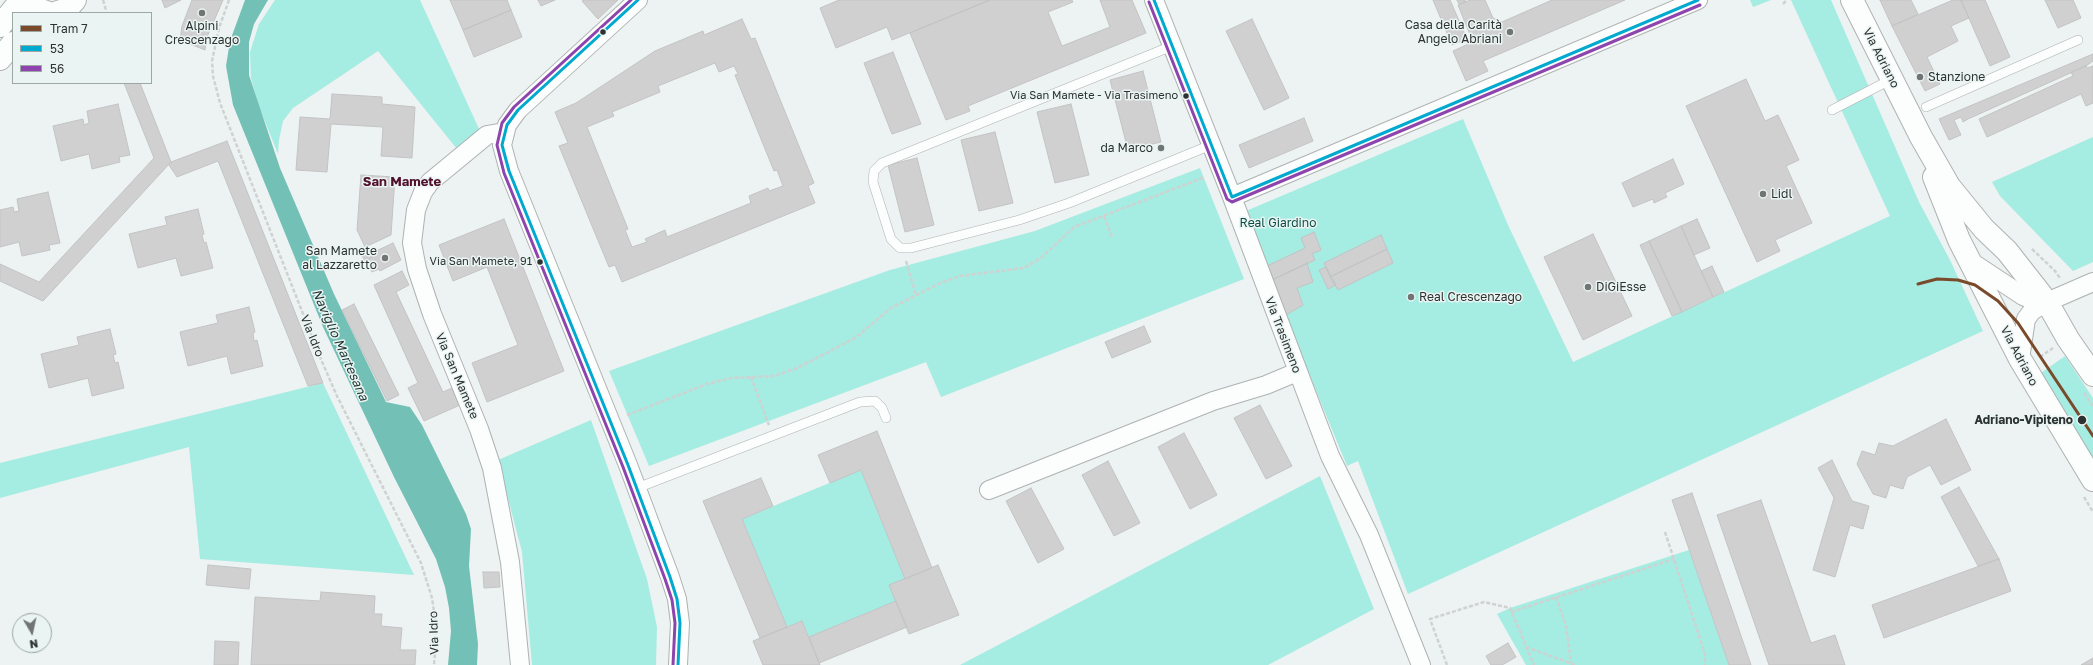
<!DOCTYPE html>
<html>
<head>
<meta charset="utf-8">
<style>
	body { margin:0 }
	#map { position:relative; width:2093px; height:665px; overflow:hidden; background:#edf2f2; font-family:"Golos Text",sans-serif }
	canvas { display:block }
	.legend { position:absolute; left:12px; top:12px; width:140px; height:72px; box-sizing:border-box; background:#eaf5f3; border:1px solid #9ea7a5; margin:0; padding:5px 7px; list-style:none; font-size:12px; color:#2d3130 }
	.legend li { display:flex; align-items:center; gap:8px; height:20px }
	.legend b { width:20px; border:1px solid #9ea7a5 }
	.north { position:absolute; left:12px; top:613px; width:40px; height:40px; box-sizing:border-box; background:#eaf5f3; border:1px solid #9ea7a5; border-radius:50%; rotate:171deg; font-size:11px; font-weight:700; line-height:16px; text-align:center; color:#2d3130 }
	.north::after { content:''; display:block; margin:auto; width:14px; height:18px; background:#707574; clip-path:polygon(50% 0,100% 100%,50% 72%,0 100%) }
</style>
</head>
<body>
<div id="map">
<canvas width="2093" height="665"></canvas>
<ul class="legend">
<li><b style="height:5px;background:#7a4b2a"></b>Tram 7</li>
<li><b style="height:5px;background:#00a9ce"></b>53</li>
<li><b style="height:5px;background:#8e44ad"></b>56</li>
</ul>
<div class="north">N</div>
</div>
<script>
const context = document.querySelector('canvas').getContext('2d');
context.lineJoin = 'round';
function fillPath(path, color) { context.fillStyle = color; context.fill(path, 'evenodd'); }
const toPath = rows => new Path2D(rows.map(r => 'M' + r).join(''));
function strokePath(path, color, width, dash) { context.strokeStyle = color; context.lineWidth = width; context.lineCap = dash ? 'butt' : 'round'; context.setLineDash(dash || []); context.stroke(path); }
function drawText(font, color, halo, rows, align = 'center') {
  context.font = font + ' "Golos Text",sans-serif'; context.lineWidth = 3; context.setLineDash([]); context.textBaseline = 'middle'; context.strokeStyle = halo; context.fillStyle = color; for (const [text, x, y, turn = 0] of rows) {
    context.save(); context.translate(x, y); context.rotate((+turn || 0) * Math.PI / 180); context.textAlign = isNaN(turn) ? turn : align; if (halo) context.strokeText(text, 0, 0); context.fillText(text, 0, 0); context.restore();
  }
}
fillPath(toPath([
	[275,0,420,0,480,131,457,149,378,51,293,108,283,121,279,140,278,154,258,104,251,78,250,52,259,24],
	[1750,0,1771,0,1753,7],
	[1791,0,1831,0,1919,202,1950,260,1983,331,1408,594,1358,461,1347,466,1291,330,1246,211,1463,119,1508,225,1573,362,1890,216],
	[2093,137,2093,262,2073,271,2000,196,1992,182],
	[1200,168,1244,279,941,397,926,362,649,466,609,371,890,270,1035,231],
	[2065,356,2093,398,2093,459,2038,375],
	[323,383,414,575,200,559,189,447,0,498,0,463],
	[591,420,647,579,657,627,656,665,532,665,522,552,498,460],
	[861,470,905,579,896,601,809,637,802,621,787,627,742,519],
	[1320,476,1374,609,1268,665,960,665],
	[1689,550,1729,665,1526,665,1497,614,1510,608]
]), '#a5ece2');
fillPath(toPath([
	[245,0,268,0,254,24,249,42,249,75,280,168,334,294,386,402,410,407,422,425,466,514,471,529,469,566,478,644,477,665,448,665,451,631,449,608,445,587,436,559,394,477,323,327,233,105,226,66,230,41]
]), '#73c0b6');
const building = toPath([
	[162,0,181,0,165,8,162,0],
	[192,0,223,0,207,37,205,50,180,40,182,26,192,0],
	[450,0,507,0,511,10,463,30,450,0],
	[538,0,555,0,541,6,538,0],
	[584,0,618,0,598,19,582,1,584,0],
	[839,0,990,0,892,40,887,27,836,48,820,8,839,0],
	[990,0,1072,0,1073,2,1048,12,1062,46,1110,27,1100,0,1132,0,1146,33,968,106,970,111,946,120,910,33,990,0],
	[1433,0,1450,0,1467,39,1452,45,1433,0],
	[1457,0,1465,0,1466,2,1459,4,1457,0],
	[1470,0,1485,0,1493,18,1502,22,1552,0,1625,0,1483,61,1488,71,1466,81,1453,51,1473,42,1458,5,1470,0],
	[1880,0,1911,0,1918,14,1892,26,1880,0],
	[1953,0,1961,0,1969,18,1951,26,1958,41,1927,57,1940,84,1925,91,1892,26,1953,0],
	[1961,0,1985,0,2010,57,1990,66,1961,0],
	[2045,0,2073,0,2081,18,2058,28,2045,0],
	[511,10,522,37,474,57,463,30,511,10],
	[742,19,751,39,755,38,814,183,808,186,815,203,622,282,615,265,609,267,559,146,568,143,555,112,576,103,655,51,703,31,704,35,742,19],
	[715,63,719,72,734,66,738,74,735,75,774,171,777,170,783,186,769,191,768,188,749,196,751,203,667,237,665,230,645,239,647,242,632,247,625,230,628,229,587,127,614,116,612,112,660,92,658,86,715,63],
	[1252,19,1289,98,1264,110,1226,31,1252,19],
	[893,52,921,124,892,134,864,63,893,52],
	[2093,54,2093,61,2086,66,1968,119,1963,122,1961,117,1954,120,1961,135,1949,140,1939,119,2093,54],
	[2086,66,2087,68,2093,66,2093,103,2086,106,2081,94,1987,137,1979,119,2073,76,2071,72,2086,66],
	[1143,71,1161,142,1128,150,1110,80,1143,71],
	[1746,79,1765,121,1778,115,1799,160,1786,166,1812,223,1775,240,1780,251,1757,262,1686,106,1746,79],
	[124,83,140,83,171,162,43,301,0,281,0,264,39,282,154,158,124,83],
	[332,94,382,97,382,104,415,107,412,158,381,156,383,127,331,124,327,172,296,170,300,117,330,119,332,94],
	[118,104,130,155,119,157,120,162,92,169,89,154,61,161,53,126,83,119,84,125,89,123,87,111,118,104],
	[1071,104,1089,175,1055,183,1037,112,1071,104],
	[1304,118,1313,141,1249,168,1239,145,1304,118],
	[995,132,1013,203,979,211,961,140,995,132],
	[227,141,323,383,308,386,218,161,177,177,169,165,171,162,227,141],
	[917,158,934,225,905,232,888,165,917,158],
	[1673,159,1684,184,1665,193,1667,197,1654,203,1653,199,1633,207,1622,183,1673,159],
	[361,175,395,177,391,235,365,247,357,230,361,175],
	[48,192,60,243,49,245,50,250,22,256,19,242,0,247,0,210,13,207,14,212,19,211,17,199,48,192],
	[198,209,204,234,202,235,204,243,206,242,213,268,181,276,176,258,138,268,129,234,167,225,165,217,198,209],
	[504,219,564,371,487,402,472,363,518,345,487,267,453,281,439,245,504,219],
	[1697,219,1710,248,1694,255,1681,226,1697,219],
	[1681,226,1713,297,1682,312,1649,241,1681,226],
	[1314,232,1321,250,1312,254,1315,260,1272,280,1267,266,1305,248,1301,238,1314,232],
	[1593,234,1632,316,1583,340,1544,257,1593,234],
	[1381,235,1387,249,1330,277,1324,263,1381,235],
	[1649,241,1682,312,1672,316,1640,245,1649,241],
	[393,243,401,260,380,271,379,269,372,272,366,260,373,256,372,253,393,243],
	[370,249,373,256,365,261,361,254,370,249],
	[1387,249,1393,263,1338,290,1330,277,1387,249],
	[1307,263,1313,282,1297,288,1303,305,1286,315,1272,280,1307,263],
	[1712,266,1724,292,1713,297,1701,271,1712,266],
	[1326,267,1336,285,1328,289,1319,270,1326,267],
	[402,271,409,285,396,292,443,392,452,388,460,405,424,421,408,388,418,383,374,285,402,271],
	[354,304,399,395,387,401,342,310,354,304],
	[249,307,255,332,253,333,254,341,257,340,263,366,231,374,227,356,188,366,180,332,218,323,216,315,249,307],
	[1144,326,1151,342,1112,358,1105,342,1144,326],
	[110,329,116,354,113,355,115,363,118,362,124,388,92,396,88,378,49,388,41,354,79,345,77,337,110,329],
	[1260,405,1292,466,1266,479,1234,418,1260,405],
	[1946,419,1971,470,1941,485,1930,465,1907,477,1903,489,1890,485,1886,498,1873,494,1857,464,1862,451,1875,455,1879,443,1893,446,1946,419],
	[877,431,932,568,905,579,861,470,830,483,818,455,877,431],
	[1184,433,1217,495,1190,509,1158,447,1184,433],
	[1832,460,1852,501,1869,506,1863,529,1850,525,1835,577,1813,570,1834,498,1818,468,1832,460],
	[1108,461,1140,523,1114,536,1082,475,1108,461],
	[761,478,773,506,742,519,787,627,760,638,703,501,761,478],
	[1959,487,1999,559,1978,566,1941,497,1959,487],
	[1031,488,1064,549,1038,563,1006,501,1031,488],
	[1692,493,1751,665,1729,665,1672,500,1692,493],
	[1761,500,1811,643,1835,635,1845,665,1769,665,1717,515,1761,500],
	[1999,559,2011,591,1884,638,1872,605,1999,559],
	[208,565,251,569,249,589,206,585,208,565],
	[938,565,959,615,909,634,889,585,938,565],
	[483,572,499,572,500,587,484,588,483,572],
	[321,592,375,596,374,614,382,614,381,626,402,628,400,650,416,650,415,665,251,665,255,597,320,601,321,592],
	[896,601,907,627,819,663,809,637,896,601],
	[802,621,820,665,763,665,753,641,802,621],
	[215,641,239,642,238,665,214,665,215,641],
	[1508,643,1516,657,1502,665,1491,665,1486,656,1508,643],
	[2093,658,2093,665,2081,665,2093,658]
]);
fillPath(building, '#d0d0d0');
strokePath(building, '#c3c3c4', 1);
const lane = toPath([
	[1172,46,882,163,874,171,873,182,891,239,900,248,911,248,1019,220,1069,203,1211,145],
	[1926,107,2078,40],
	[1832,110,1892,79],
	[637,488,860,402,875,401,882,408,886,418]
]);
const street = toPath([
	[638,0,518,110,507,125,502,145,509,171,628,465,670,577,677,599,680,623,678,665],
	[1154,0,1232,197,1330,456,1369,535,1421,665],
	[504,132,487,135,430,182,423,192,416,210,412,243,417,269,432,314,479,429,492,468,510,562,520,665],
	[1232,197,1698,0],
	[1970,261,2023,296,2035,301,2047,302],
	[2020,359,2026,319,2032,311,2047,302,2093,282],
	[989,490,1213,401,1266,385,1297,372]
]);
const secondary = toPath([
	[28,0,38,9,49,13],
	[1852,0,1921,137,1949,186,1984,229,2007,251,2047,302,2068,339,2093,375],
	[55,13,67,9,75,0],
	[0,26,21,0],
	[0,59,13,43],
	[1934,177,1959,240,2020,359,2093,480]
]);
strokePath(lane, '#aeb3b2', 10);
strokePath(street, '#aeb3b2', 20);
strokePath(secondary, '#aeb3b2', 24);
strokePath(toPath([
	[103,0,106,10],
	[229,0,219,28,212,61,213,76,220,103,320,357,337,396,421,563,432,598,435,618,436,641,434,665],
	[1783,4,1787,0],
	[1104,216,1112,237],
	[2032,249,2055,271,2060,278],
	[906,261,916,295],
	[2040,357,2053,348],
	[751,377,769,425],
	[2084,393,2093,406],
	[627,415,707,384,731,378,774,376,797,368,855,338,891,308,940,283,960,276,1024,268,1041,258,1074,227,1205,177],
	[2084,497,2093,512],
	[1665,532,1705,654,1705,665],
	[1556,597,1566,626,1571,663],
	[1511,612,1674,559],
	[1526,647,1575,665],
	[1447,665,1430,619,1484,602,1510,608,1534,665]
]), '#cfd2d1', 2.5, [4, 2]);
strokePath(lane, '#fcfdfd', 9);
strokePath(street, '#fcfdfd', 18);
strokePath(secondary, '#fcfdfd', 22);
strokePath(toPath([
	[638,0,518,110,507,125,502,145,509,171,628,465,670,577,677,599,680,623,678,665],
	[1154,0,1232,197,1698,0]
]), '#00a9ce', 3);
strokePath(toPath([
	[631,0,514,107,502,123,497,145,504,173,623,467,665,579,672,600,675,623,673,665],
	[1149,2,1227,199,1232,202,1700,5]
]), '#8e44ad', 3);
strokePath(toPath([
	[1918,284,1937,279,1958,280,1975,285,1998,301,2018,323,2093,436]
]), '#7a4b2a', 3);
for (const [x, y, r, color] of [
	[202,13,4,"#707574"],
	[603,32,3.5,"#2d3130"],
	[1510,32,4,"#707574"],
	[1920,77,4,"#707574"],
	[1186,96,3.5,"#2d3130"],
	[1161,148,4,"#707574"],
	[1763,194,4,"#707574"],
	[385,258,4,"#707574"],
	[540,262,3.5,"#2d3130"],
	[1588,287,4,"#707574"],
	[1411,297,4,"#707574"],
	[2082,420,5,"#2d3130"]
]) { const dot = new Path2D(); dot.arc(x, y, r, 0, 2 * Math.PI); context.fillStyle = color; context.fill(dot); strokePath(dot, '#eaf5f3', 1.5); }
drawText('11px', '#2d3130', '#eaf5f3', [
	["Via San Mamete - Via Trasimeno",1178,96],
	["Via San Mamete, 91",532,262]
], 'right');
drawText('12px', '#2d3130', '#eaf5f3', [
	["Casa della Carità",1502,25,"right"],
	["Angelo Abriani",1502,39,"right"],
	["Alpini",202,26,"center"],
	["Crescenzago",202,40,"center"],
	["Stanzione",1928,77],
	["da Marco",1153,148,"right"],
	["Lidl",1771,194],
	["San Mamete",377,251,"right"],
	["al Lazzaretto",377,265,"right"],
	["DiGiEsse",1596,287],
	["Real Crescenzago",1419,297]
], 'left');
drawText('12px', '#2d3130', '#eaf5f3', [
	["Via Adriano",1881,58,63],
	["Via Trasimeno",1283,335,69],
	["Via Idro",312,336,68],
	["Via Adriano",2019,356,62],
	["Via San Mamete",457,376,67],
	["Via Idro",434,633,-92]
]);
drawText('12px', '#0c4c44', '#eaf5f3', [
	["Real Giardino",1278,223]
]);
drawText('bold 12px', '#2d3130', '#eaf5f3', [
	["Adriano-Vipiteno",2073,420]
], 'right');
drawText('bold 13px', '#520f2a', '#eaf5f3', [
	["San Mamete",402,182]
]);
drawText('italic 13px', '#223a36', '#eaf5f3', [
	["Naviglio Martesana",340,345,66]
]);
</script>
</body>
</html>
